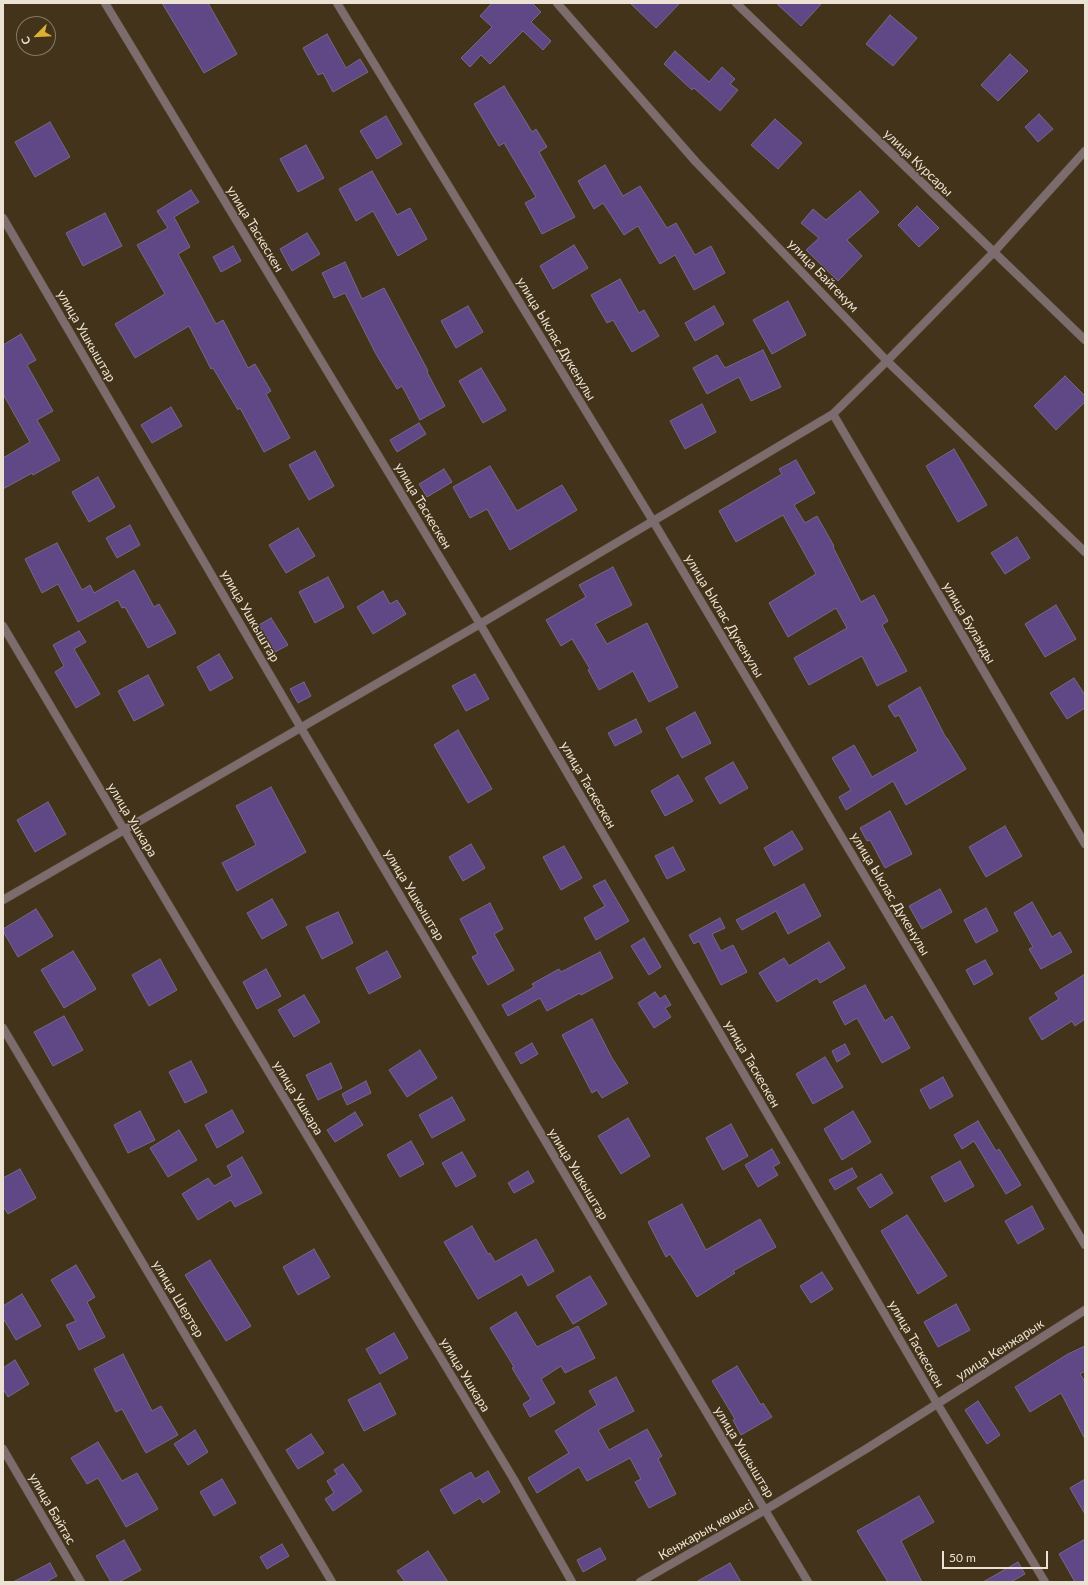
<!DOCTYPE html>
<html>
<head>
<meta charset="utf-8">
<style>
	body { margin:0 }
	#map { position:relative; width:1088px; height:1585px; overflow:hidden; background:#42331a; font-family:Lato,sans-serif }
	canvas { display:block }
	.frame { position:absolute; inset:0; border:4px solid #ebe2d3; pointer-events:none }
	.north { position:absolute; left:16px; top:16px; width:40px; height:40px; box-sizing:border-box; background:#42331a; border:1px solid #867964; border-radius:50%; rotate:246deg; font-size:11px; font-weight:700; line-height:16px; text-align:center; color:#ebe2d3 }
	.north::after { content:''; display:block; margin:auto; width:14px; height:18px; background:#ddb233; clip-path:polygon(50% 0,100% 100%,50% 72%,0 100%) }
	.scale { position:absolute; left:942px; top:1551px; width:106px; height:18px; box-sizing:border-box; border:2px solid #ebe2d3; border-top:0; padding-left:5px; font-size:12px; line-height:14px; white-space:nowrap; color:#ebe2d3; -webkit-text-stroke:3px #42331a; paint-order:stroke }
</style>
</head>
<body>
<div id="map">
<canvas width="1088" height="1585"></canvas>
<div class="frame"></div>
<div class="north">С</div>
<div class="scale">50 m</div>
</div>
<script>
const context = document.querySelector('canvas').getContext('2d');
context.lineJoin = 'round';
function fillPath(path, color) { context.fillStyle = color; context.fill(path, 'evenodd'); }
const toPath = rows => new Path2D(rows.map(r => 'M' + r).join(''));
function strokePath(path, color, width, dash) { context.strokeStyle = color; context.lineWidth = width; context.lineCap = dash ? 'butt' : 'round'; context.setLineDash(dash || []); context.stroke(path); }
function drawText(font, color, halo, rows, align = 'center') {
  context.font = font + ' Lato,sans-serif'; context.lineWidth = 3; context.setLineDash([]); context.textBaseline = 'middle'; context.strokeStyle = halo; context.fillStyle = color; for (const [text, x, y, turn = 0] of rows) {
    context.save(); context.translate(x, y); context.rotate((+turn || 0) * Math.PI / 180); context.textAlign = isNaN(turn) ? turn : align; if (halo) context.strokeText(text, 0, 0); context.fillText(text, 0, 0); context.restore();
  }
}
const building = toPath([
	[162,3,208,3,237,54,204,73,162,3],
	[492,3,532,3,541,12,531,22,551,41,543,50,523,31,490,64,481,55,470,67,461,58,492,27,480,16,492,3],
	[630,3,680,3,656,28,630,3],
	[776,3,822,3,801,26,776,3],
	[890,15,917,38,893,66,866,44,890,15],
	[327,34,346,68,360,59,368,72,333,92,323,73,318,75,303,48,327,34],
	[675,51,709,82,722,67,735,79,730,84,738,90,720,111,694,88,692,90,664,64,675,51],
	[1010,54,1028,71,998,101,981,85,1010,54],
	[504,86,532,132,536,129,547,147,539,152,575,217,542,234,525,203,536,197,504,143,499,146,474,104,504,86],
	[1039,114,1053,129,1038,142,1025,127,1039,114],
	[386,116,402,144,377,159,360,131,386,116],
	[775,119,802,143,778,169,751,145,775,119],
	[50,122,70,157,35,177,15,142,50,122],
	[306,145,324,178,298,192,280,159,306,145],
	[605,165,623,196,640,186,667,228,676,223,695,255,711,246,725,273,694,290,675,255,660,264,638,226,624,235,603,203,594,209,578,181,605,165],
	[372,171,397,215,410,208,427,239,398,256,373,211,356,221,339,189,372,171],
	[191,190,199,202,174,217,190,247,178,254,216,324,223,320,248,368,255,364,271,391,266,394,290,438,264,452,240,408,238,410,213,368,211,369,189,326,135,358,115,324,165,294,137,245,168,228,157,211,191,190],
	[860,191,879,212,847,240,862,256,838,281,806,250,819,238,801,223,813,209,826,220,860,191],
	[917,206,939,228,919,247,898,225,917,206],
	[105,213,122,246,83,266,66,233,105,213],
	[307,233,320,254,292,271,280,249,307,233],
	[574,245,588,268,553,289,540,266,574,245],
	[233,246,241,261,221,272,213,257,233,246],
	[345,262,362,299,384,288,428,371,427,372,445,406,420,420,402,386,397,389,376,354,345,293,334,298,322,273,345,262],
	[620,279,639,313,644,310,659,336,632,352,613,320,607,323,591,295,620,279],
	[788,301,806,335,772,354,753,320,788,301],
	[468,306,483,332,456,348,441,321,468,306],
	[714,306,724,324,695,341,685,323,714,306],
	[21,334,36,360,27,365,53,411,37,420,60,460,33,475,32,473,3,489,3,458,30,442,3,394,3,345,21,334],
	[763,350,781,387,751,401,739,377,707,394,693,368,717,355,725,368,763,350],
	[481,368,506,410,483,423,459,381,481,368],
	[1065,376,1085,396,1085,402,1056,430,1034,406,1065,376],
	[702,404,716,432,685,449,670,421,702,404],
	[171,407,182,426,152,443,141,425,171,407],
	[419,423,426,434,397,452,390,440,419,423],
	[954,449,987,505,958,522,926,466,954,449],
	[315,451,334,486,309,500,289,465,315,451],
	[796,460,815,493,794,505,805,523,817,516,834,546,833,547,861,602,874,595,888,621,882,625,907,671,877,686,862,656,809,685,794,658,847,628,836,608,788,637,769,603,816,574,783,515,736,542,719,511,782,474,779,469,796,460],
	[490,466,517,511,562,485,577,510,510,550,487,509,470,518,453,487,490,466],
	[444,469,452,482,427,497,419,484,444,469],
	[98,477,115,507,89,522,72,492,98,477],
	[130,525,140,545,117,558,106,538,130,525],
	[298,528,315,556,286,573,269,545,298,528],
	[1017,537,1030,558,1005,574,991,553,1017,537],
	[57,543,82,590,90,585,94,593,134,570,154,607,159,604,176,633,148,648,125,607,122,608,118,600,78,622,58,584,42,593,25,559,57,543],
	[613,567,632,605,595,624,607,644,647,623,678,687,649,702,633,671,599,690,588,670,590,669,572,639,561,646,546,620,586,597,579,585,613,567],
	[328,577,344,607,315,623,299,592,328,577],
	[383,591,390,604,397,600,406,614,373,634,357,607,383,591],
	[1056,605,1076,639,1045,657,1025,624,1056,605],
	[271,618,288,645,275,652,259,625,271,618],
	[79,631,86,642,74,649,100,694,76,708,55,672,64,666,53,645,79,631],
	[219,654,233,678,210,691,197,667,219,654],
	[475,674,489,699,466,711,452,686,475,674],
	[148,675,164,705,134,721,118,691,148,675],
	[1074,678,1085,695,1085,708,1067,719,1050,693,1074,678],
	[304,682,311,696,298,703,290,689,304,682],
	[920,687,946,738,947,738,966,769,906,805,893,781,846,810,839,797,851,790,832,758,854,745,872,777,918,751,899,715,895,717,888,706,920,687],
	[695,712,711,743,682,758,666,728,695,712],
	[636,719,642,732,615,746,608,733,636,719],
	[458,730,492,789,468,803,434,745,458,730],
	[733,762,748,788,720,804,705,778,733,762],
	[678,775,693,801,665,816,651,791,678,775],
	[271,787,306,852,237,891,222,863,256,845,236,806,271,787],
	[48,802,66,834,35,852,17,820,48,802],
	[890,811,912,854,885,868,870,840,867,841,860,828,890,811],
	[1005,826,1022,856,986,877,969,847,1005,826],
	[792,831,803,849,774,866,764,848,792,831],
	[471,844,485,868,463,881,449,857,471,844],
	[564,846,582,878,561,890,543,857,564,846],
	[673,847,685,870,667,879,655,856,673,847],
	[605,880,629,921,596,940,584,918,605,906,593,886,605,880],
	[804,884,821,916,788,934,776,911,742,930,736,920,804,884],
	[940,889,952,912,922,929,909,906,940,889],
	[272,899,287,925,262,939,247,913,272,899],
	[1032,902,1052,937,1060,932,1072,952,1041,969,1029,949,1033,947,1014,913,1032,902],
	[490,903,503,929,494,934,514,970,488,985,472,957,478,954,460,919,490,903],
	[986,908,998,931,976,943,964,920,986,908],
	[36,909,53,936,18,957,3,931,3,929,36,909],
	[338,912,353,943,322,959,306,927,338,912],
	[720,918,725,928,712,934,721,951,733,945,747,972,721,985,699,941,694,944,689,935,720,918],
	[644,938,661,967,649,975,631,946,644,938],
	[829,942,845,968,820,983,817,978,777,1002,759,973,784,958,789,966,829,942],
	[73,951,96,989,64,1008,41,970,73,951],
	[387,951,401,977,369,994,356,968,387,951],
	[600,952,613,978,581,995,580,993,547,1011,540,998,508,1016,502,1005,534,987,532,984,559,969,561,972,600,952],
	[160,959,177,990,149,1006,132,975,160,959],
	[985,960,993,974,974,985,966,970,985,960],
	[266,969,281,996,257,1009,243,982,266,969],
	[1085,974,1085,1019,1075,1026,1072,1021,1042,1040,1029,1018,1059,999,1055,993,1085,974],
	[865,985,885,1021,892,1016,910,1048,882,1063,857,1018,845,1025,833,1002,865,985],
	[655,992,660,999,665,995,671,1005,665,1008,671,1017,654,1028,638,1003,655,992],
	[304,995,320,1022,294,1037,278,1010,304,995],
	[64,1016,83,1050,53,1066,34,1032,64,1016],
	[592,1019,612,1058,628,1083,602,1098,597,1090,592,1093,562,1035,592,1019],
	[532,1043,538,1054,521,1064,515,1053,532,1043],
	[845,1044,850,1054,837,1062,832,1051,845,1044],
	[420,1050,437,1078,407,1097,389,1070,420,1050],
	[825,1057,843,1087,813,1104,796,1074,825,1057],
	[191,1061,207,1092,185,1103,169,1072,191,1061],
	[331,1063,342,1088,318,1100,306,1075,331,1063],
	[943,1077,953,1096,930,1109,920,1090,943,1077],
	[366,1081,371,1093,347,1105,342,1094,366,1081],
	[452,1097,465,1120,432,1138,419,1115,452,1097],
	[232,1110,244,1132,217,1148,205,1125,232,1110],
	[140,1111,155,1140,128,1153,114,1125,140,1111],
	[853,1111,871,1142,842,1160,824,1129,853,1111],
	[355,1112,363,1125,335,1142,327,1130,355,1112],
	[628,1118,650,1156,621,1174,598,1136,628,1118],
	[978,1121,996,1151,999,1149,1021,1185,1006,1194,974,1141,962,1149,954,1135,978,1121],
	[731,1124,748,1156,723,1170,706,1138,731,1124],
	[179,1130,197,1160,168,1177,150,1148,179,1130],
	[411,1141,424,1164,400,1177,387,1155,411,1141],
	[772,1149,780,1163,773,1167,778,1175,758,1187,745,1165,772,1149],
	[462,1152,476,1176,456,1187,442,1163,462,1152],
	[242,1157,262,1193,235,1207,231,1200,198,1220,182,1194,208,1178,214,1186,232,1176,227,1166,242,1157],
	[960,1161,974,1186,945,1202,931,1177,960,1161],
	[852,1168,857,1177,835,1190,829,1180,852,1168],
	[20,1169,36,1198,8,1214,3,1206,3,1178,20,1169],
	[528,1171,534,1182,514,1193,508,1183,528,1171],
	[881,1174,893,1193,870,1208,857,1188,881,1174],
	[682,1204,706,1250,760,1219,776,1247,733,1271,735,1273,697,1297,670,1254,666,1257,648,1222,682,1204],
	[1032,1206,1044,1229,1018,1244,1005,1221,1032,1206],
	[907,1215,947,1276,918,1294,881,1231,907,1215],
	[472,1226,488,1254,490,1253,495,1262,536,1239,554,1271,528,1286,522,1274,478,1299,444,1242,472,1226],
	[314,1249,330,1277,298,1295,283,1267,314,1249],
	[210,1260,251,1326,226,1341,185,1275,210,1260],
	[76,1265,95,1297,87,1302,105,1337,79,1350,66,1325,76,1321,51,1280,76,1265],
	[822,1272,833,1289,811,1303,800,1286,822,1272],
	[590,1276,607,1304,573,1324,556,1296,590,1276],
	[22,1294,41,1326,16,1340,3,1318,3,1306,22,1294],
	[956,1304,970,1330,938,1347,924,1322,956,1304],
	[516,1312,537,1347,578,1326,595,1358,565,1373,561,1366,541,1379,555,1403,530,1417,523,1404,531,1399,512,1368,514,1367,490,1328,516,1312],
	[394,1333,408,1358,380,1374,366,1349,394,1333],
	[1085,1346,1085,1371,1080,1374,1085,1382,1085,1439,1061,1393,1030,1412,1015,1387,1068,1354,1085,1346],
	[123,1354,152,1411,161,1406,178,1435,146,1453,122,1409,116,1412,94,1369,123,1354],
	[15,1360,29,1384,8,1397,3,1389,3,1368,15,1360],
	[737,1366,761,1405,763,1403,772,1417,741,1435,733,1420,735,1419,712,1381,737,1366],
	[616,1377,634,1411,598,1430,609,1450,647,1429,662,1456,658,1459,676,1494,649,1508,635,1482,641,1479,630,1458,587,1481,579,1467,537,1493,528,1478,569,1453,555,1431,597,1405,589,1391,616,1377],
	[380,1383,396,1414,364,1431,348,1400,380,1383],
	[978,1401,1000,1435,987,1444,965,1410,978,1401],
	[195,1430,208,1452,188,1465,174,1444,195,1430],
	[311,1434,324,1453,298,1469,286,1450,311,1434],
	[98,1442,122,1481,137,1473,158,1509,126,1527,98,1478,87,1484,71,1458,98,1442],
	[343,1464,362,1491,333,1511,325,1499,334,1493,327,1481,337,1474,334,1470,343,1464],
	[488,1471,500,1492,483,1503,480,1498,454,1514,440,1490,471,1472,475,1479,488,1471],
	[222,1479,236,1503,214,1516,200,1492,222,1479],
	[1085,1479,1085,1514,1070,1488,1085,1479],
	[919,1496,934,1522,901,1541,922,1582,888,1582,857,1531,919,1496],
	[1085,1539,1085,1582,1075,1582,1059,1554,1085,1539],
	[124,1540,141,1570,119,1582,111,1582,96,1556,124,1540],
	[282,1544,289,1556,267,1569,260,1557,282,1544],
	[600,1548,606,1559,583,1572,577,1560,600,1548],
	[428,1551,448,1582,405,1582,397,1571,428,1551],
	[1018,1562,1025,1574,1011,1582,983,1582,1018,1562],
	[50,1563,57,1576,46,1582,13,1582,50,1563],
	[730,1563,741,1582,696,1582,730,1563]
]);
fillPath(building, '#604887');
strokePath(building, '#746a87', 1);
const street = toPath([
	[105,3,480,624,938,1405,1045,1582],
	[337,3,653,521,1085,1245],
	[557,3,696,162,887,361,1085,552],
	[736,3,1085,340],
	[3,218,301,728,628,1281,808,1582],
	[833,414,1085,844],
	[3,626,202,961,513,1478,572,1582],
	[3,900,480,624,833,414,887,361,993,253,1085,151],
	[3,1028,332,1582],
	[3,1449,81,1582],
	[640,1582,765,1510,866,1449,1085,1310]
]);
strokePath(street, '#5d4f38', 9);
strokePath(street, '#7c6c6e', 8);
drawText('13px', '#ebe2d3', '#42331a', [
	["улица Курсары",918,163,44],
	["улица Таскескен",255,229,59],
	["улица Байгекум",823,276,46],
	["улица Ушкыштар",86,336,60],
	["улица Ыклас Дукенулы",556,339,59],
	["улица Таскескен",423,506,59],
	["улица Ушкыштар",250,616,60],
	["улица Ыклас Дукенулы",724,616,59],
	["улица Буланды",969,623,60],
	["улица Таскескен",588,785,60],
	["улица Ушкара",132,820,59],
	["улица Ыклас Дукенулы",890,894,59],
	["улица Ушкыштар",414,895,59],
	["улица Таскескен",752,1064,60],
	["улица Ушкара",298,1098,59],
	["улица Ушкыштар",578,1174,59],
	["улица Шертер",178,1299,59],
	["улица Таскескен",916,1344,60],
	["улица Кенжарык",1000,1350,-33],
	["улица Ушкара",465,1375,59],
	["улица Ушкыштар",744,1452,59],
	["улица Байтас",52,1509,60],
	["Кенжарық көшесі",706,1530,-30]
]);
</script>
</body>
</html>
